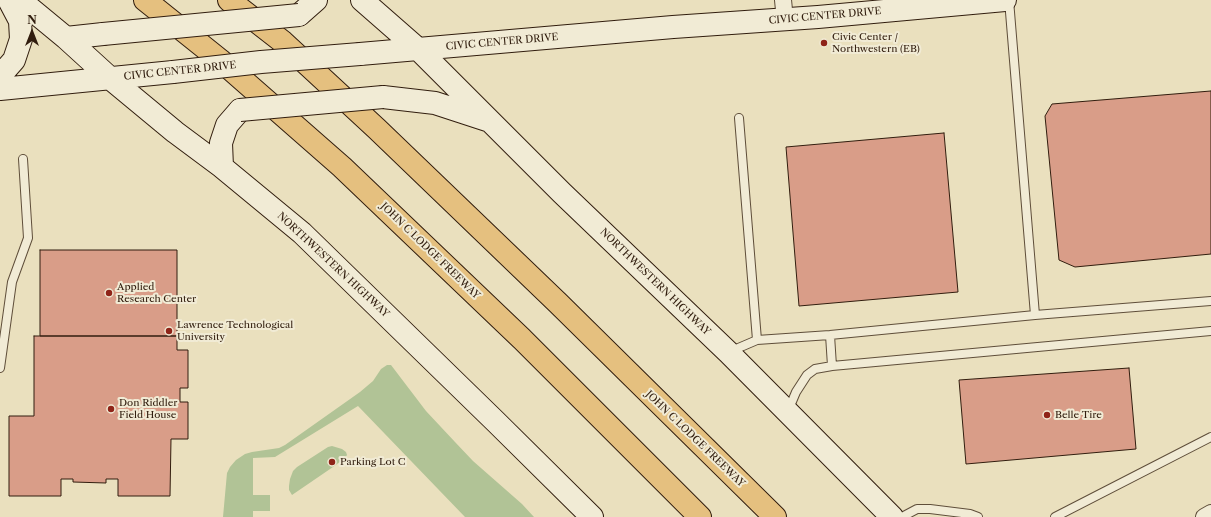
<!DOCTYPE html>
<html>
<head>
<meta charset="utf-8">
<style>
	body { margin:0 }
	#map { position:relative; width:1211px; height:517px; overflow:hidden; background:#eae0be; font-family:"Libre Caslon Text",serif }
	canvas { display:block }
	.north { position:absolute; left:12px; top:12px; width:40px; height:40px; -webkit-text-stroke:3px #f1ebd5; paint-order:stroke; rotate:0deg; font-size:11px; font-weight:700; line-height:16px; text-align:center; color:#311d0e }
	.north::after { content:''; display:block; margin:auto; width:14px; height:18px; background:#311d0e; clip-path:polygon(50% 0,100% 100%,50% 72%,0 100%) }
</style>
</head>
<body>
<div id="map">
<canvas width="1211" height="517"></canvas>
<div class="north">N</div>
</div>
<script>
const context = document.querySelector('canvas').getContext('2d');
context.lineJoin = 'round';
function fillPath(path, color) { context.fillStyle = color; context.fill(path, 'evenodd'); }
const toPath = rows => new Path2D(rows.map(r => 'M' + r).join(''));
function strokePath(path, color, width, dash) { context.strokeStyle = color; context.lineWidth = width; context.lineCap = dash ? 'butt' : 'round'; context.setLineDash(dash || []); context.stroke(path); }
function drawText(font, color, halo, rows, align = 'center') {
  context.font = font + ' "Libre Caslon Text",serif'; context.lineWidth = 4; context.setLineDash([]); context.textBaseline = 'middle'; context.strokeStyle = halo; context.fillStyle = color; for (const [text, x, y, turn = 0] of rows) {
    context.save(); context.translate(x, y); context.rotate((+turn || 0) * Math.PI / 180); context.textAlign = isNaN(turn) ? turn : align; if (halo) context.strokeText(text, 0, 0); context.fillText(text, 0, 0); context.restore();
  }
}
fillPath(toPath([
	[387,365,391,365,426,411,455,442,473,461,522,504,534,517,465,517,358,406,275,457,253,458,253,495,270,495,270,511,253,511,253,517,223,517,227,473,230,467,236,460,245,454,252,452,279,448,285,445,360,392,373,381,381,369],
	[332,446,342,449,346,452,347,455,345,458,333,467,292,495,289,490,289,486,290,479,293,471,297,467,328,447]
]), '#b1c396');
const building = toPath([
	[1211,91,1211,254,1075,267,1059,260,1045,116,1052,104,1211,91],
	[944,133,958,292,799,306,786,147,944,133],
	[40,250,177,250,177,336,40,336,40,250],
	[34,336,177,336,177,350,188,350,188,388,180,388,180,402,188,402,188,439,171,439,170,496,118,496,118,479,106,479,106,483,73,482,73,479,61,479,61,496,9,496,9,416,34,416,34,336],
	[1129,368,1136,449,966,464,959,380,1129,368]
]);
fillPath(building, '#d99d88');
strokePath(building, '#311d0e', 1);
const lane = toPath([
	[739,118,757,340],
	[1035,315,1211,301],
	[729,352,757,340,830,335,1035,315,1009,0],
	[832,366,1211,331],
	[0,368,12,282,28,238,23,159],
	[788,411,796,392,807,375,815,369,832,366,830,335],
	[902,517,917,509,930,509,970,514,978,517],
	[1055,517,1211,437]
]);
const street = toPath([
	[783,0,785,20],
	[1204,517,1211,513]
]);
const secondary = toPath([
	[20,0,66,38,111,79,175,132,222,167,302,233,496,422,592,517],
	[362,0,418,49,562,193,728,352,892,517],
	[299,15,316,0],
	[66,38,103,34],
	[360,54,673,27,818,17,1005,0],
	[0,76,14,60,21,39,20,21,9,0],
	[0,89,173,72],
	[383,97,435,103,487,120],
	[222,167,221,143,227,125,240,110]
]);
const highway = toPath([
	[145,0,220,60,342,167,522,339,700,517],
	[229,0,283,42,377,129,558,303,775,517]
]);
strokePath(lane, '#5f4e3a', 10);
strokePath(street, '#5f4e3a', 18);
strokePath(secondary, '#311d0e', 24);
strokePath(highway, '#311d0e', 24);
strokePath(lane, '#f1ebd5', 8);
strokePath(street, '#f1ebd5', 16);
strokePath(secondary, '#f1ebd5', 22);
strokePath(highway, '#e5c07f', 22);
const secondaryBridge = toPath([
	[103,34,299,15],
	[173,72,261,62,360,54],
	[240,110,383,97]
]);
strokePath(secondaryBridge, '#311d0e', 24, []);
strokePath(secondaryBridge, '#f1ebd5', 22);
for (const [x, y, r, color] of [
	[824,43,4,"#8f2418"],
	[109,293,4,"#8f2418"],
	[169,331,4,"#8f2418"],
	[111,409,4,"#8f2418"],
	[1047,415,4,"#8f2418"],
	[332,462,4,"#8f2418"]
]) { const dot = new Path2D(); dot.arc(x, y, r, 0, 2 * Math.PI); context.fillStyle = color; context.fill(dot); strokePath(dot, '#f1ebd5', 1.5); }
drawText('10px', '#311d0e', '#f1ebd5', [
	["CIVIC CENTER DRIVE",825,16,-5],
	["CIVIC CENTER DRIVE",502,42,-5],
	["CIVIC CENTER DRIVE",180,71,-6],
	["JOHN C LODGE FREEWAY",430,251,44],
	["NORTHWESTERN HIGHWAY",333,265,43],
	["NORTHWESTERN HIGHWAY",655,282,44],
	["JOHN C LODGE FREEWAY",695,439,44]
]);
drawText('10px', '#311d0e', '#f1ebd5', [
	["Civic Center /",832,37],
	["Northwestern (EB)",832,49],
	["Applied",117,287],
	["Research Center",117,299],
	["Lawrence Technological",177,325],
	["University",177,337],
	["Don Riddler",119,403],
	["Field House",119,415],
	["Belle Tire",1055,415],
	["Parking Lot C",340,462]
], 'left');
</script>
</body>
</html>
